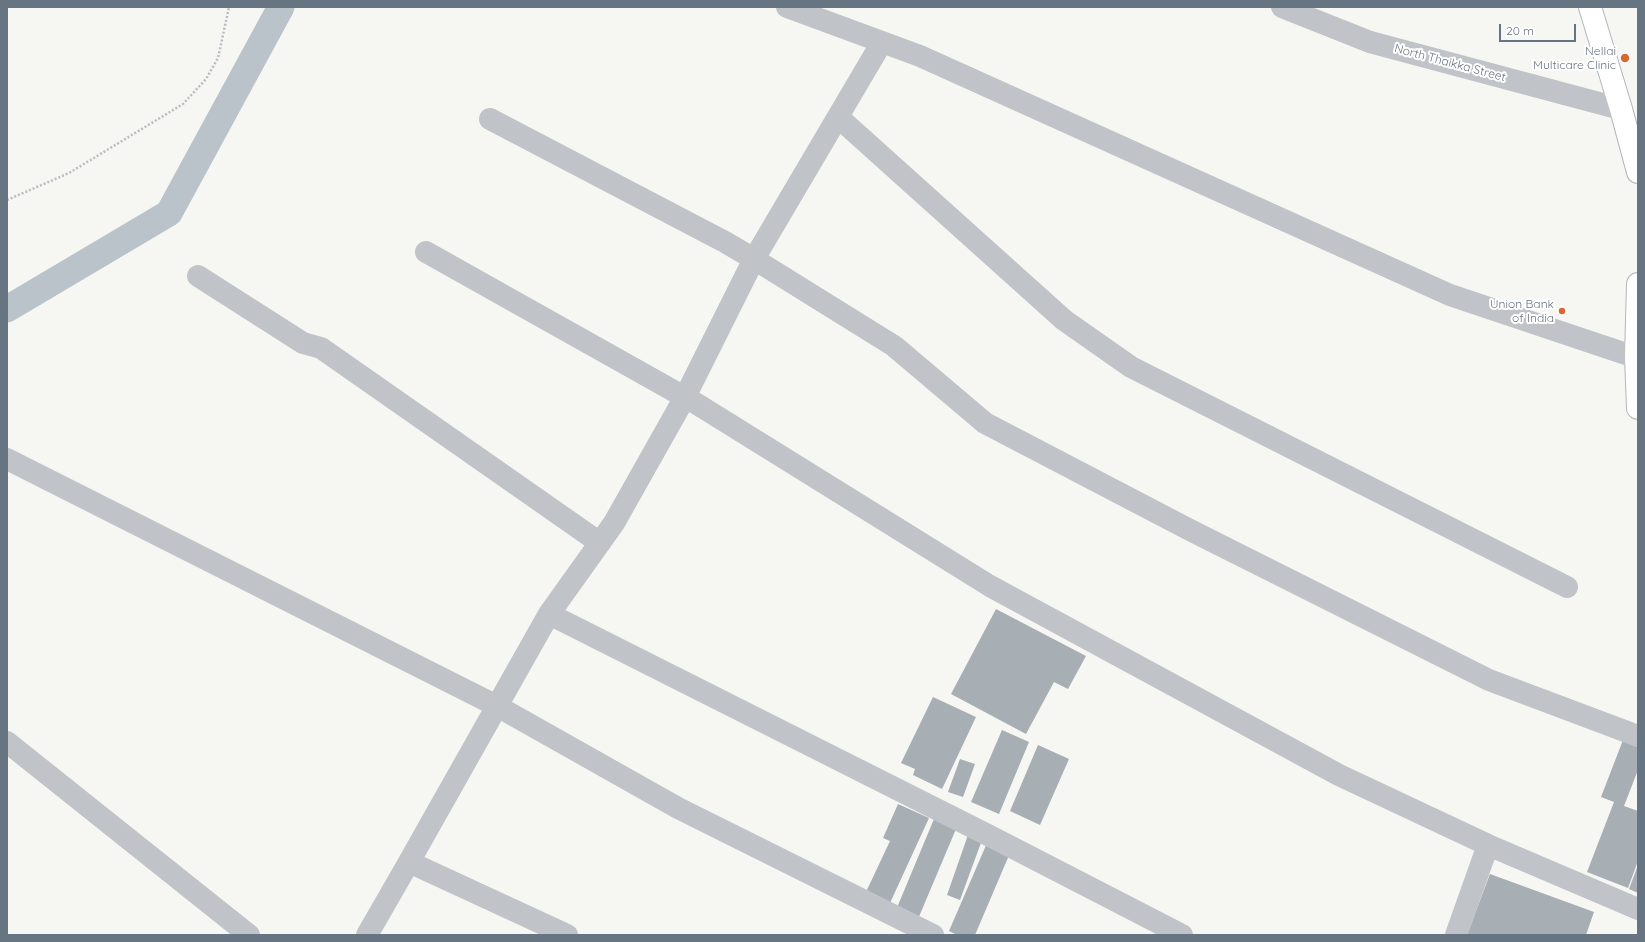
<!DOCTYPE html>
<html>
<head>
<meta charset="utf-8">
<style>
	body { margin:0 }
	#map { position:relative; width:1645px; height:942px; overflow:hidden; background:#f6f6f3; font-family:Quicksand,sans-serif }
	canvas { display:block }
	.frame { position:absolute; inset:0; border:8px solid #677482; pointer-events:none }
	.scale { position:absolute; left:1499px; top:24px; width:77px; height:18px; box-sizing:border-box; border:2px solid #677482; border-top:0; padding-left:5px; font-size:12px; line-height:14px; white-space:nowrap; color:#677482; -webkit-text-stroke:3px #fff; paint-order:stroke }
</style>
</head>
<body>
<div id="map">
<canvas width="1645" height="942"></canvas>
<div class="frame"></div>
<div class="scale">20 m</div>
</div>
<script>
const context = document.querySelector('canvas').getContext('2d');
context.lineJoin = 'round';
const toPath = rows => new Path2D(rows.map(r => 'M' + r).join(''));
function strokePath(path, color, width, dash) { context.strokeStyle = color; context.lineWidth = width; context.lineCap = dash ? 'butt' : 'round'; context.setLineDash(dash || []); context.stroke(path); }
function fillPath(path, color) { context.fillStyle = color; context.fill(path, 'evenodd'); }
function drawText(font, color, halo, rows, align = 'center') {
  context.font = font + ' Quicksand,sans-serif'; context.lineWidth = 4; context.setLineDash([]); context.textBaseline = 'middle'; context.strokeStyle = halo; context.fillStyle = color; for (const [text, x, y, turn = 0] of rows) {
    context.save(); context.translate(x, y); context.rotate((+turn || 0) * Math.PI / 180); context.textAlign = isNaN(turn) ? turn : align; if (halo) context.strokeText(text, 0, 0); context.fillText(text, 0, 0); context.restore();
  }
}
strokePath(toPath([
	[7,309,169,213,281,7]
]), '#bac3c9', 27);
fillPath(toPath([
	[996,609,1086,656,1068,689,1054,682,1026,734,951,694],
	[933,697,976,717,942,789,913,775,915,769,901,763],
	[1002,730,1029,742,999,814,971,802],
	[1623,740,1638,745,1638,770,1624,806,1638,811,1638,861,1628,888,1587,872,1614,802,1601,797],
	[1038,745,1069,759,1040,825,1010,811],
	[960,759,975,764,963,797,948,792],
	[898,804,929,818,890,903,866,892,890,841,883,838],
	[934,819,956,829,918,919,896,910],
	[968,835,982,840,960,900,947,895],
	[987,843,1010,853,975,935,957,935,949,931],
	[1638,865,1638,893,1629,889],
	[1490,874,1594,912,1586,935,1467,935]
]), '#a7aeb4');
const secondary = toPath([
	[1590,7,1621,109,1638,172],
	[1638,284,1636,357,1638,408]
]);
strokePath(secondary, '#b2b7bb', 24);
strokePath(toPath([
	[7,200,69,173,183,104,206,79,218,58,229,7]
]), '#babcbf', 2.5, [2, 2]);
strokePath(toPath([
	[787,7,920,56,1450,295,1638,358],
	[1282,7,1370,42,1621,109],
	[838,117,1064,320,1131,367,1567,587],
	[490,119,725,242,754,259,894,346,985,423,1190,530,1489,680,1638,736],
	[426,252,697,404,990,586,1339,775,1488,845,1638,909],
	[198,276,303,343,321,348,600,543],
	[7,459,497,706,678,808,933,935],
	[549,614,614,523,685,397,754,259,882,42],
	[7,742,249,935],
	[367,935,409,862],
	[567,935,409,862,549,614,988,835,1182,935],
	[1456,935,1488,845]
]), '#c0c3c7', 22);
strokePath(secondary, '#fff', 22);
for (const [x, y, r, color] of [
	[1625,58,5,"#d86731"],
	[1562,311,4,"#d86731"]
]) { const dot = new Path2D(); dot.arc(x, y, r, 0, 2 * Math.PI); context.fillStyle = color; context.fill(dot); strokePath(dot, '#fff', 1.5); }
drawText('12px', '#677482', '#fff', [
	["Nellai",1616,51],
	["Multicare Clinic",1616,65],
	["Union Bank",1554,304],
	["of India",1554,318]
], 'right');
drawText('12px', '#677482', '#fff', [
	["North Thaikka Street",1450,63,15]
]);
</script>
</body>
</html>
